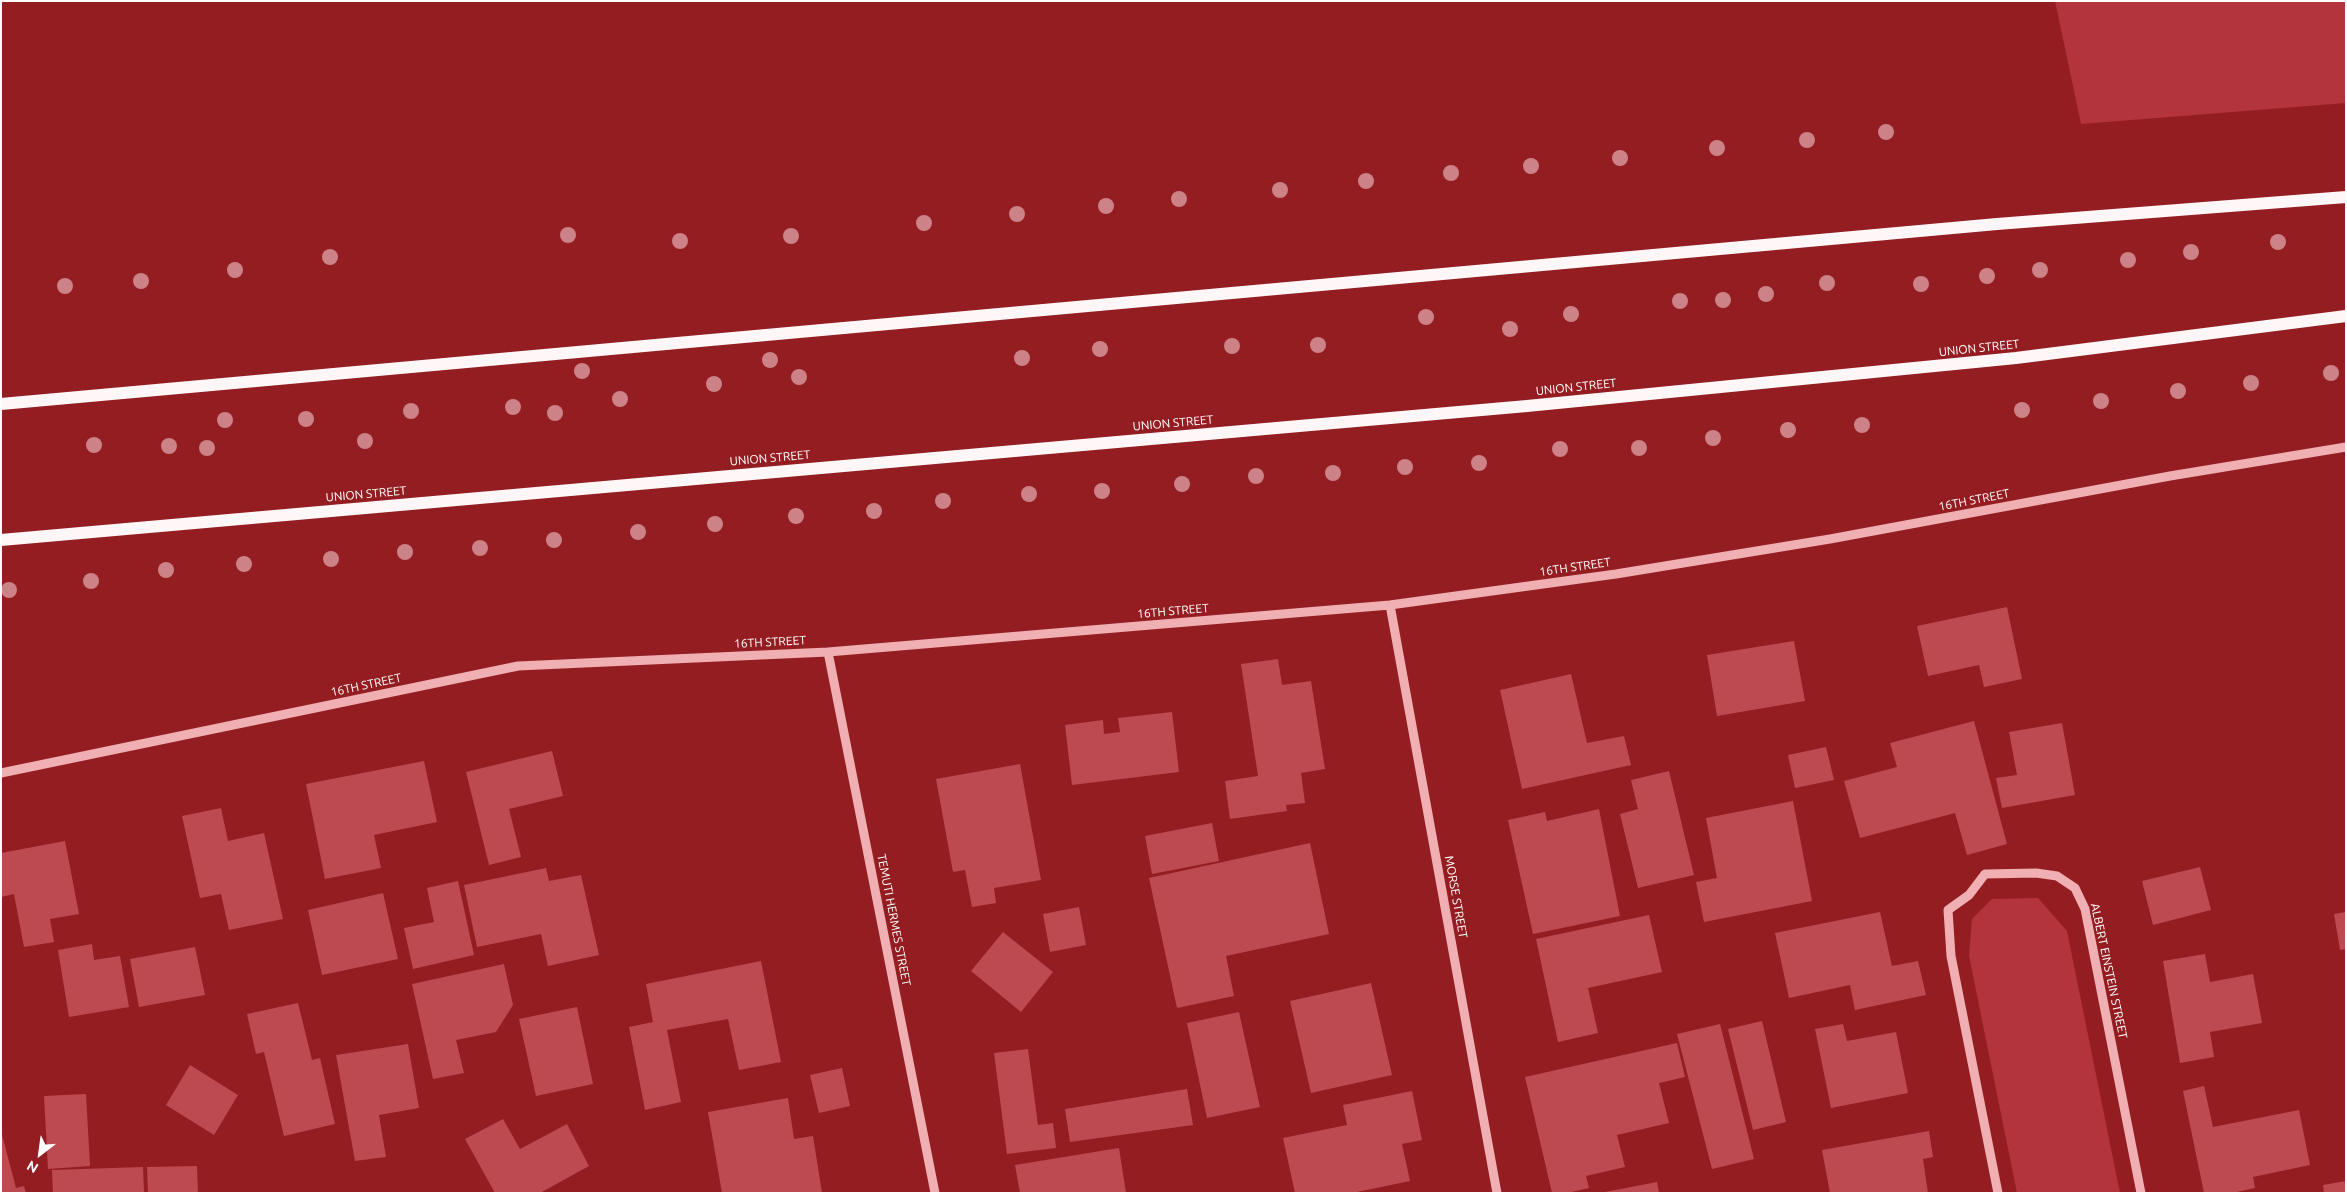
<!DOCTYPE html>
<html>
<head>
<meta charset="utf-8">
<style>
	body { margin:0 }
	#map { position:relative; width:2347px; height:1194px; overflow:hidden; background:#941d22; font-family:Ubuntu,sans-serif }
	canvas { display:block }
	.frame { position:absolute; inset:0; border:2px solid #fff; pointer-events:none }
	.north { position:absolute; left:15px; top:1129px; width:50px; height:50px; -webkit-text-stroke:4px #941d22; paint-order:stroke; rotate:210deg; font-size:14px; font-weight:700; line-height:20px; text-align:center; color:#fff }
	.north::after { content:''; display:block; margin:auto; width:18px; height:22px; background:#fff; clip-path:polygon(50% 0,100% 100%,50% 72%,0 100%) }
</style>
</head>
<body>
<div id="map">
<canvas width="2347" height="1194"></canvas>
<div class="frame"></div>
<div class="north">N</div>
</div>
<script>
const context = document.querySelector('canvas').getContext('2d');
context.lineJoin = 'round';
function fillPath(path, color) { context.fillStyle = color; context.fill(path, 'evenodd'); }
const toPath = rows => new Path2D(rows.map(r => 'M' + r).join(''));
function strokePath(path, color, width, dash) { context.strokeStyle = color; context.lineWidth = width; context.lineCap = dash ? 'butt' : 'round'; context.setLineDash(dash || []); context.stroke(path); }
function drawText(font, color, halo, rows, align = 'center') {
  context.font = font + ' Ubuntu,sans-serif'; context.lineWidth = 4; context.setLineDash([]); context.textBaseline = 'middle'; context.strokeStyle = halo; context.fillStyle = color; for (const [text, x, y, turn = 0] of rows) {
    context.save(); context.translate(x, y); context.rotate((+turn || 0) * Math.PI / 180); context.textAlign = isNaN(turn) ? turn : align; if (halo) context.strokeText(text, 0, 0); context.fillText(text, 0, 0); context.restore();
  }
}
fillPath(toPath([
	[2055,1,2346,1,2346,103,2081,124],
	[2038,898,2067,931,2120,1193,2017,1193,1969,956,1972,919,1992,899]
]), '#b3343c');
fillPath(toPath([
	[2007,607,2022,679,1984,687,1979,665,1928,676,1917,626],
	[1794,641,1805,701,1717,716,1707,655],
	[1278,659,1282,685,1311,681,1325,769,1301,773,1305,803,1286,805,1287,811,1230,819,1225,781,1258,776,1241,664],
	[1571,674,1587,743,1624,736,1631,765,1522,789,1500,690],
	[1172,712,1179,772,1072,785,1065,725,1103,720,1104,734,1120,732,1118,718],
	[1974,721,2007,844,1967,855,1955,813,1860,838,1844,781,1897,767,1890,743],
	[2062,723,2075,795,2002,808,1996,778,2017,775,2009,732],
	[1826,747,1834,780,1795,788,1788,755],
	[552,751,563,796,509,809,521,857,489,865,466,772],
	[424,761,437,822,374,835,381,868,325,879,306,784],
	[1020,764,1041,880,994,888,996,903,972,907,965,870,953,872,936,779],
	[1669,771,1694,875,1638,888,1620,814,1638,809,1631,780],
	[1793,801,1812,901,1704,922,1696,882,1717,878,1706,818],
	[221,808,228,841,264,833,283,919,229,930,221,894,200,898,182,816],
	[1599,809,1620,916,1533,934,1508,820,1545,812,1547,821],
	[1212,823,1219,861,1152,874,1145,836],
	[65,841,79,914,50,919,54,942,24,947,14,894,1,897,1,853],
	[1310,843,1329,934,1226,956,1234,996,1177,1008,1149,878],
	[2200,867,2211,910,2153,925,2142,881],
	[546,868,549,881,581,875,599,955,548,966,541,934,477,947,464,885],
	[458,881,474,955,413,969,404,928,434,922,427,888],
	[383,893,398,959,322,975,308,910],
	[1079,907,1086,945,1050,952,1043,914],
	[1880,912,1892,966,1918,961,1926,995,1855,1010,1850,985,1789,998,1775,933],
	[2346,912,2346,949,2340,950,2334,914],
	[1649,915,1662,972,1588,988,1598,1033,1558,1042,1536,939],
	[1003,932,1053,972,1021,1012,971,971],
	[92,944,94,960,120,956,129,1007,69,1017,58,950],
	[195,947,205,995,139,1007,130,959],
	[2205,954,2210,982,2253,974,2262,1023,2210,1032,2214,1057,2180,1063,2163,961],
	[761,961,781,1062,739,1070,728,1019,667,1030,681,1102,645,1110,629,1027,653,1022,646,984],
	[504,964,513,1005,496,1032,456,1040,464,1073,433,1079,412,984],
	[1371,983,1392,1075,1311,1093,1290,1001],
	[298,1003,312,1060,320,1058,335,1124,284,1136,264,1052,256,1054,247,1014],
	[577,1007,593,1084,536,1096,519,1019],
	[1239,1012,1260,1107,1207,1118,1187,1023],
	[1762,1021,1786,1122,1753,1130,1728,1029],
	[1720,1024,1754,1159,1712,1169,1677,1034],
	[1843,1024,1847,1041,1896,1032,1908,1093,1831,1108,1815,1029],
	[1677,1043,1685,1077,1659,1083,1669,1123,1617,1135,1625,1167,1586,1176,1589,1188,1567,1193,1552,1193,1525,1077],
	[408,1044,419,1108,379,1115,386,1157,355,1161,336,1055],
	[1028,1049,1038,1125,1053,1123,1056,1148,1007,1154,994,1053],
	[190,1065,238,1095,214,1135,166,1105],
	[842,1068,850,1106,819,1113,810,1075],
	[2204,1086,2213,1127,2299,1110,2310,1165,2253,1177,2255,1188,2232,1193,2204,1193,2183,1091],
	[1187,1089,1193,1125,1070,1142,1065,1109],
	[1412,1091,1422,1140,1402,1144,1410,1181,1352,1193,1295,1193,1283,1138,1347,1125,1343,1105],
	[86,1094,90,1166,48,1169,44,1096],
	[788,1098,794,1139,813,1136,822,1193,722,1193,708,1112],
	[503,1119,520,1149,567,1124,589,1166,540,1193,495,1193,465,1139],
	[1,1131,16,1188,24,1186,26,1193,1,1193],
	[1929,1131,1933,1157,1923,1159,1928,1193,1830,1193,1822,1150],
	[1119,1148,1126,1193,1020,1193,1015,1165],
	[197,1166,198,1193,148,1193,147,1167],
	[143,1167,144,1193,53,1193,52,1170],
	[2346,1181,2346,1193,2324,1193,2323,1185],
	[1657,1182,1659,1193,1605,1193,1605,1192]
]), '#bd4a50');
strokePath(toPath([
	[1390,605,1497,1193],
	[828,652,935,1193],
	[1,773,518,666,828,652,1390,605,1616,574,1830,539,2170,476,2346,447],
	[1998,1193,1951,956,1948,910,1969,895,1985,874,2036,873,2057,876,2075,888,2085,909,2141,1193]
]), '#efafb3', 9);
strokePath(toPath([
	[1,404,1997,224,2346,197],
	[1,540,1527,406,2016,358,2346,316]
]), '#fff7f7', 12);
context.fillStyle = '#cc8286';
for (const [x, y] of [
	[1886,132],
	[1807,140],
	[1717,148],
	[1620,158],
	[1531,166],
	[1451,173],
	[1366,181],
	[1280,190],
	[1179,199],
	[1106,206],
	[1017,214],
	[924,223],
	[568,235],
	[791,236],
	[680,241],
	[2278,242],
	[2191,252],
	[330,257],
	[2128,260],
	[235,270],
	[2040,270],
	[1987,276],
	[141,281],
	[1827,283],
	[1921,284],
	[65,286],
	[1766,294],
	[1723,300],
	[1680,301],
	[1571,314],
	[1426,317],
	[1510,329],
	[1318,345],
	[1232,346],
	[1100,349],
	[1022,358],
	[770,360],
	[582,371],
	[2331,373],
	[799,377],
	[2251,383],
	[714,384],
	[2178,391],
	[620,399],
	[2101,401],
	[513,407],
	[2022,410],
	[411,411],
	[555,413],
	[306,419],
	[225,420],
	[1862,425],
	[1788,430],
	[1713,438],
	[365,441],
	[94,445],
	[169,446],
	[207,448],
	[1639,448],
	[1560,449],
	[1479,463],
	[1405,467],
	[1333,473],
	[1256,476],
	[1182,484],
	[1102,491],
	[1029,494],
	[943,501],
	[874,511],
	[796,516],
	[715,524],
	[638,532],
	[554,540],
	[480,548],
	[405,552],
	[331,559],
	[244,564],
	[166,570],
	[91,581],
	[9,590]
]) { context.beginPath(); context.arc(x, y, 8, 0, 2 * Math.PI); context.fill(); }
drawText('12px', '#fff', '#941d22', [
	["UNION STREET",1979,348,-6],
	["UNION STREET",1576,387,-6],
	["UNION STREET",1173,423,-5],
	["UNION STREET",770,458,-5],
	["UNION STREET",366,494,-5],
	["16TH STREET",1974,500,-11],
	["16TH STREET",1575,567,-8],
	["16TH STREET",1173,611,-5],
	["16TH STREET",770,642,-3],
	["16TH STREET",366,685,-12],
	["MORSE STREET",1456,897,80],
	["TEMUTI HERMES STREET",894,920,79],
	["ALBERT EINSTEIN STREET",2109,971,78]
]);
</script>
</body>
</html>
